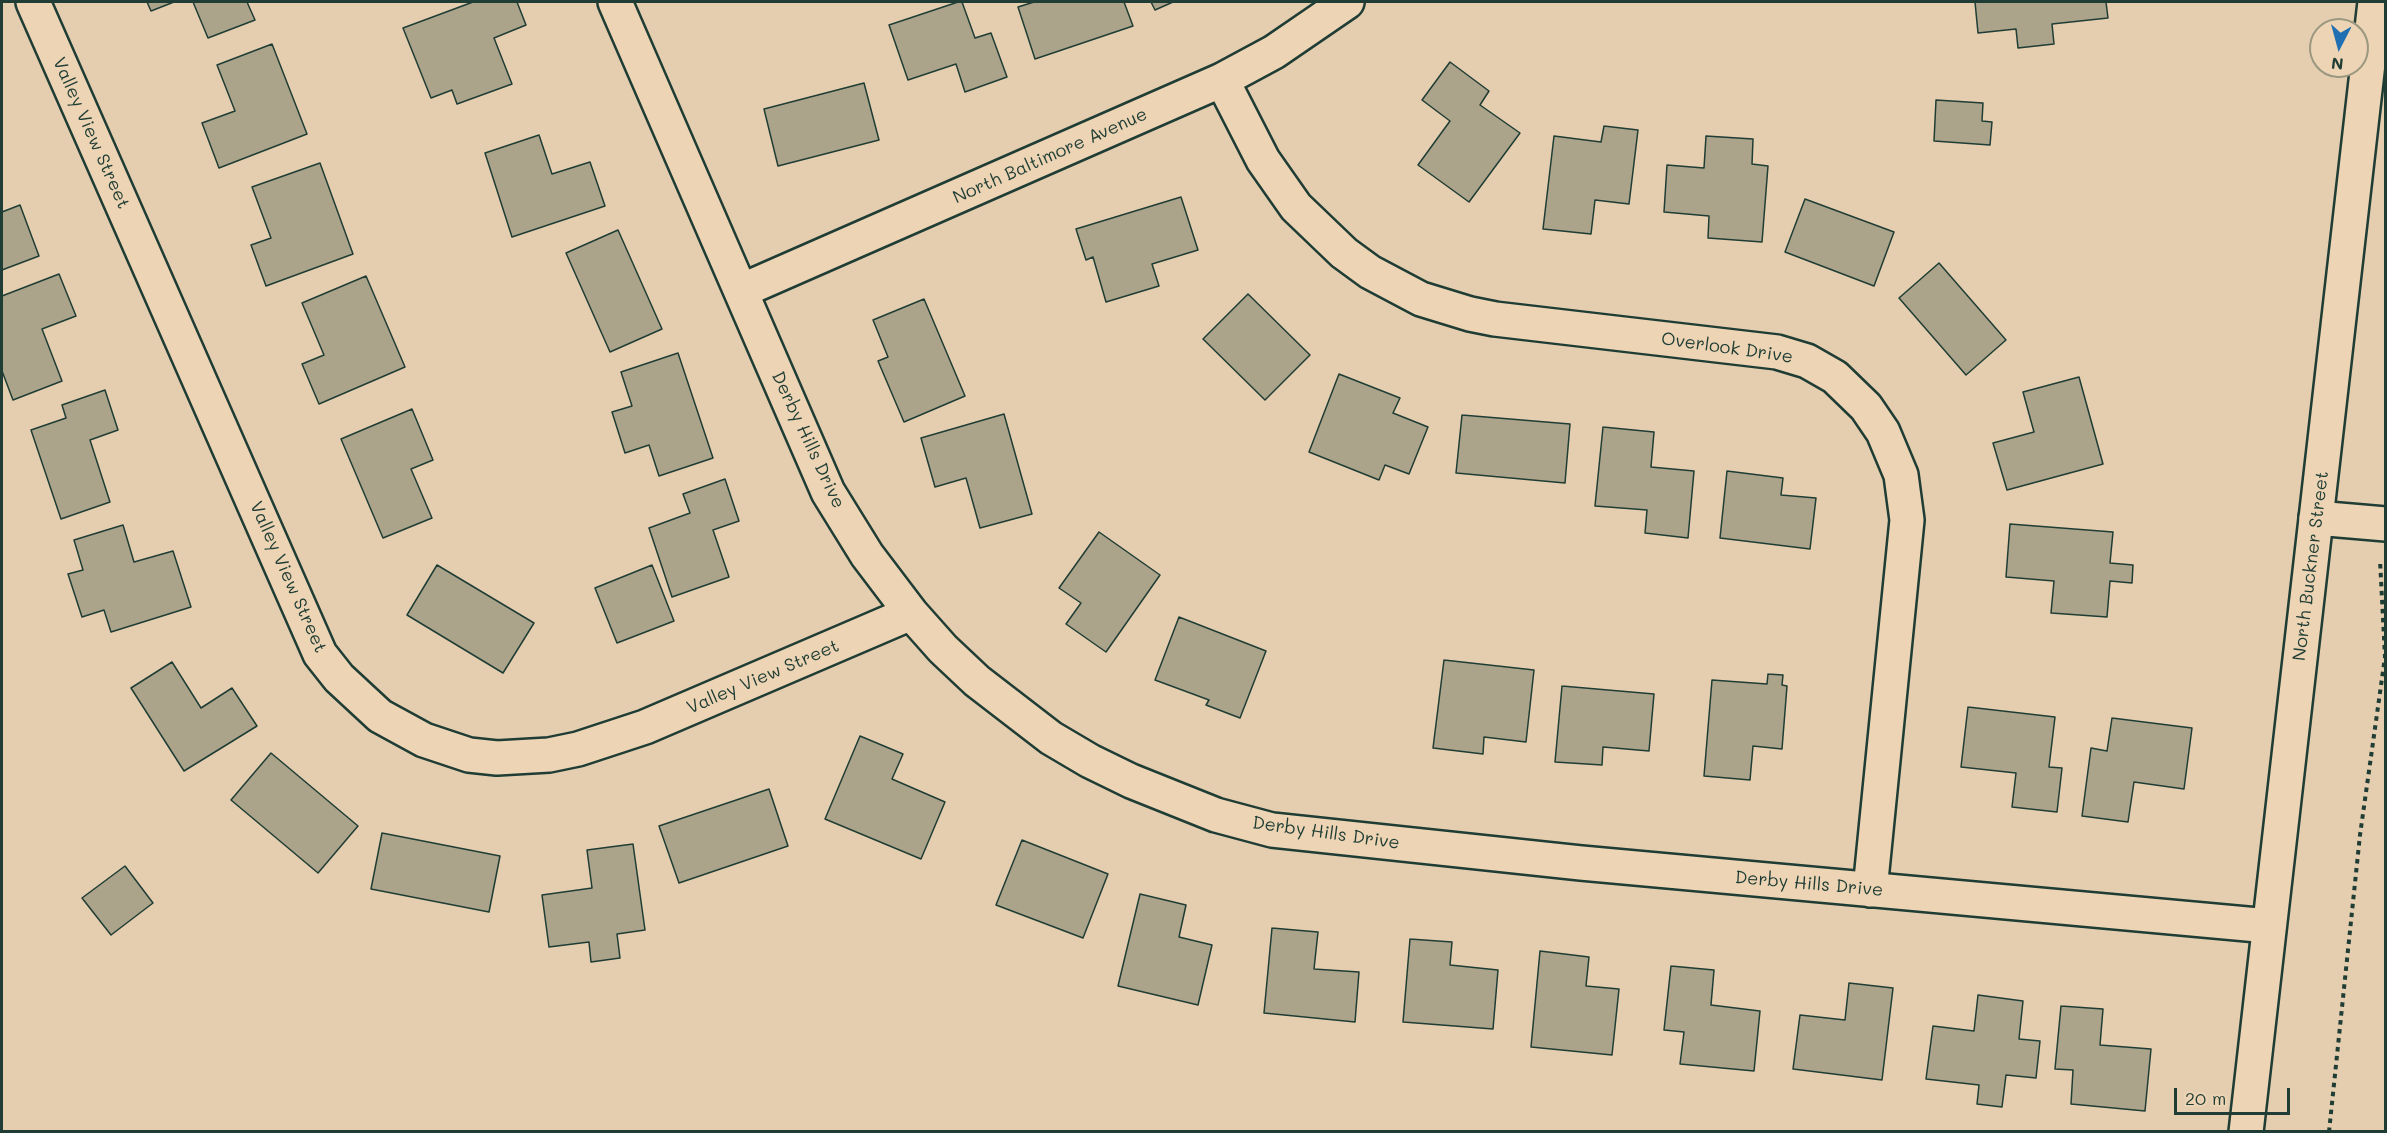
<!DOCTYPE html>
<html>
<head>
<meta charset="utf-8">
<style>
	body { margin:0 }
	#map { position:relative; width:2387px; height:1133px; overflow:hidden; background:#e5ceaf; font-family:Mali,sans-serif }
	canvas { display:block }
	.frame { position:absolute; inset:0; border:3px solid #1f3d34; pointer-events:none }
	.north { position:absolute; left:2309px; top:18px; width:60px; height:60px; box-sizing:border-box; background:#edd4b4; border:2px solid #9b9881; border-radius:50%; rotate:186deg; font-size:16px; font-weight:700; line-height:24px; text-align:center; color:#1f3d34 }
	.north::after { content:''; display:block; margin:auto; width:21px; height:27px; background:#1f6fb2; clip-path:polygon(50% 0,100% 100%,50% 72%,0 100%) }
	.scale { position:absolute; left:2174px; top:1088px; width:116px; height:27px; box-sizing:border-box; border:3px solid #1f3d34; border-top:0; padding-left:8px; font-size:18px; line-height:21px; white-space:nowrap; color:#1f3d34; -webkit-text-stroke:4px #edd4b4; paint-order:stroke }
</style>
</head>
<body>
<div id="map">
<canvas width="2387" height="1133"></canvas>
<div class="frame"></div>
<div class="north">N</div>
<div class="scale">20 m</div>
</div>
<script>
const context = document.querySelector('canvas').getContext('2d');
context.lineJoin = 'round';
function fillPath(path, color) { context.fillStyle = color; context.fill(path, 'evenodd'); }
const toPath = rows => new Path2D(rows.map(r => 'M' + r).join(''));
function strokePath(path, color, width, dash) { context.strokeStyle = color; context.lineWidth = width; context.lineCap = dash ? 'butt' : 'round'; context.setLineDash(dash || []); context.stroke(path); }
function drawText(font, color, halo, rows, align = 'center') {
  context.font = font + ' Mali,sans-serif'; context.lineWidth = 4.5; context.setLineDash([]); context.textBaseline = 'middle'; context.strokeStyle = halo; context.fillStyle = color; for (const [text, x, y, turn = 0] of rows) {
    context.save(); context.translate(x, y); context.rotate((+turn || 0) * Math.PI / 180); context.textAlign = isNaN(turn) ? turn : align; if (halo) context.strokeText(text, 0, 0); context.fillText(text, 0, 0); context.restore();
  }
}
const building = toPath([
	[147,2,174,2,151,11,147,2],
	[193,2,247,2,255,20,208,38,193,2],
	[473,2,517,2,526,25,494,38,512,84,457,104,452,90,431,98,403,28,473,2],
	[958,2,962,2,975,38,991,33,1007,77,965,92,956,64,908,80,889,25,958,2],
	[1034,2,1124,2,1133,26,1035,59,1018,7,1034,2],
	[1151,2,1173,2,1155,10,1151,2],
	[1975,2,2106,2,2108,18,2052,24,2054,44,2018,48,2016,29,1978,33,1975,2],
	[272,44,307,134,219,168,202,123,235,111,217,65,272,44],
	[1450,62,1489,91,1480,105,1520,133,1469,202,1418,165,1450,121,1422,100,1450,62],
	[864,83,879,140,778,166,764,109,864,83],
	[1936,100,1983,103,1982,121,1992,122,1990,145,1934,141,1936,100],
	[1604,126,1638,130,1629,204,1595,200,1591,234,1543,229,1554,136,1601,142,1604,126],
	[539,135,552,174,590,162,605,206,512,237,485,153,539,135],
	[1706,136,1753,139,1752,164,1768,166,1762,242,1708,238,1709,216,1664,212,1667,165,1704,168,1706,136],
	[320,163,353,254,266,286,251,245,271,238,252,187,320,163],
	[1181,197,1198,250,1152,264,1159,286,1106,302,1093,257,1086,260,1076,229,1181,197],
	[1805,199,1894,232,1874,286,1785,252,1805,199],
	[20,205,39,256,2,270,2,212,20,205],
	[618,230,662,329,610,352,566,253,618,230],
	[1939,263,2006,340,1966,375,1899,298,1939,263],
	[59,274,76,316,42,329,62,381,13,400,2,371,2,296,59,274],
	[366,276,405,367,319,404,302,364,324,355,302,303,366,276],
	[1248,294,1310,355,1265,400,1203,339,1248,294],
	[924,299,965,396,904,422,878,361,888,357,873,320,924,299],
	[678,353,713,458,659,476,649,445,625,453,612,412,632,406,621,372,678,353],
	[1339,374,1400,398,1393,413,1428,427,1409,474,1385,465,1379,480,1309,452,1339,374],
	[2079,377,2103,464,2007,490,1993,443,2034,432,2023,392,2079,377],
	[105,390,118,430,90,440,110,502,61,519,31,430,66,418,62,405,105,390],
	[412,409,433,460,411,469,432,518,383,538,341,439,412,409],
	[1004,414,1032,514,980,528,966,478,935,487,921,438,1004,414],
	[1462,415,1570,424,1565,483,1456,473,1462,415],
	[1603,427,1654,432,1651,467,1694,471,1688,538,1645,533,1647,510,1595,506,1603,427],
	[1727,471,1783,478,1781,495,1816,498,1810,549,1720,538,1727,471],
	[725,479,739,521,713,530,729,577,672,597,649,528,690,513,683,494,725,479],
	[2010,524,2113,532,2110,563,2133,565,2132,583,2110,581,2107,617,2051,613,2054,581,2006,577,2010,524],
	[123,525,134,562,173,551,191,607,111,632,104,610,82,617,68,574,83,570,74,540,123,525],
	[1099,532,1160,575,1106,652,1066,624,1081,603,1059,588,1099,532],
	[437,565,534,623,503,673,407,615,437,565],
	[652,565,674,621,617,643,595,588,652,565],
	[1179,617,1266,651,1240,718,1206,705,1209,700,1155,680,1179,617],
	[1444,660,1534,670,1526,742,1484,737,1483,754,1433,748,1444,660],
	[172,662,201,708,232,688,257,726,184,771,131,688,172,662],
	[1768,674,1783,675,1782,685,1787,686,1782,749,1753,746,1750,780,1704,776,1712,680,1767,684,1768,674],
	[1562,686,1654,694,1649,751,1603,747,1602,765,1555,762,1562,686],
	[1968,707,2055,717,2049,767,2062,768,2057,812,2012,807,2016,773,1961,767,1968,707],
	[2112,718,2192,728,2184,789,2134,782,2128,822,2082,816,2091,748,2107,751,2112,718],
	[860,736,903,754,892,779,945,802,921,859,825,819,860,736],
	[271,753,358,826,318,873,231,800,271,753],
	[769,789,788,846,679,883,659,826,769,789],
	[382,833,500,856,489,912,371,889,382,833],
	[1022,840,1108,874,1083,938,996,905,1022,840],
	[633,844,645,930,617,934,620,958,591,962,589,942,549,947,542,895,592,888,587,850,633,844],
	[125,866,153,903,111,935,82,898,125,866],
	[1140,894,1186,905,1179,937,1212,945,1198,1005,1118,986,1140,894],
	[1272,928,1318,932,1314,969,1359,972,1355,1022,1264,1013,1272,928],
	[1410,939,1452,942,1450,965,1498,970,1493,1029,1403,1022,1410,939],
	[1540,951,1589,957,1586,986,1619,989,1612,1055,1531,1047,1540,951],
	[1671,966,1714,970,1711,1005,1760,1011,1754,1071,1680,1064,1684,1032,1664,1030,1671,966],
	[1849,983,1893,988,1882,1080,1793,1069,1800,1015,1845,1020,1849,983],
	[1978,995,2023,1001,2019,1039,2040,1041,2036,1078,2006,1075,2002,1107,1977,1104,1979,1085,1926,1079,1933,1026,1974,1031,1978,995],
	[2061,1006,2103,1009,2100,1045,2151,1049,2145,1111,2071,1104,2073,1070,2055,1069,2061,1006]
]);
fillPath(building, '#aba38a');
strokePath(building, '#1f3d34', 1.5);
const minor = toPath([
	[33,2,320,654,339,678,380,716,424,740,469,755,497,758,549,755,578,749,645,727,911,613],
	[615,2,828,492,867,555,911,613,943,649,977,681,1051,738,1090,761,1131,781,1216,815,1272,830,1581,863,2269,926],
	[1222,80,1263,160,1296,207,1344,253,1370,272,1421,299,1470,314,1495,319,1777,352,1807,361,1835,377,1866,407,1883,432,1901,475,1907,520,1870,890],
	[741,291,1222,80,1274,52,1347,2],
	[2316,518,2386,524]
]);
const major = toPath([
	[2246,1132,2375,2]
]);
strokePath(minor, '#1f3d34', 38);
strokePath(major, '#1f3d34', 38);
strokePath(toPath([
	[2329,1132,2360,835,2385,657,2380,560]
]), '#1f3d34', 4, [4.5, 4.5]);
strokePath(minor, '#edd4b4', 33);
strokePath(major, '#edd4b4', 33);
drawText('18px', '#1f3d34', '#edd4b4', [
	["Valley View Street",91,133,66],
	["North Baltimore Avenue",1050,156,-24],
	["Overlook Drive",1727,348,8],
	["Derby Hills Drive",808,440,65],
	["North Buckner Street",2311,566,-83],
	["Valley View Street",288,577,66],
	["Valley View Street",763,677,-23],
	["Derby Hills Drive",1326,833,8],
	["Derby Hills Drive",1809,884,5]
]);
</script>
</body>
</html>
